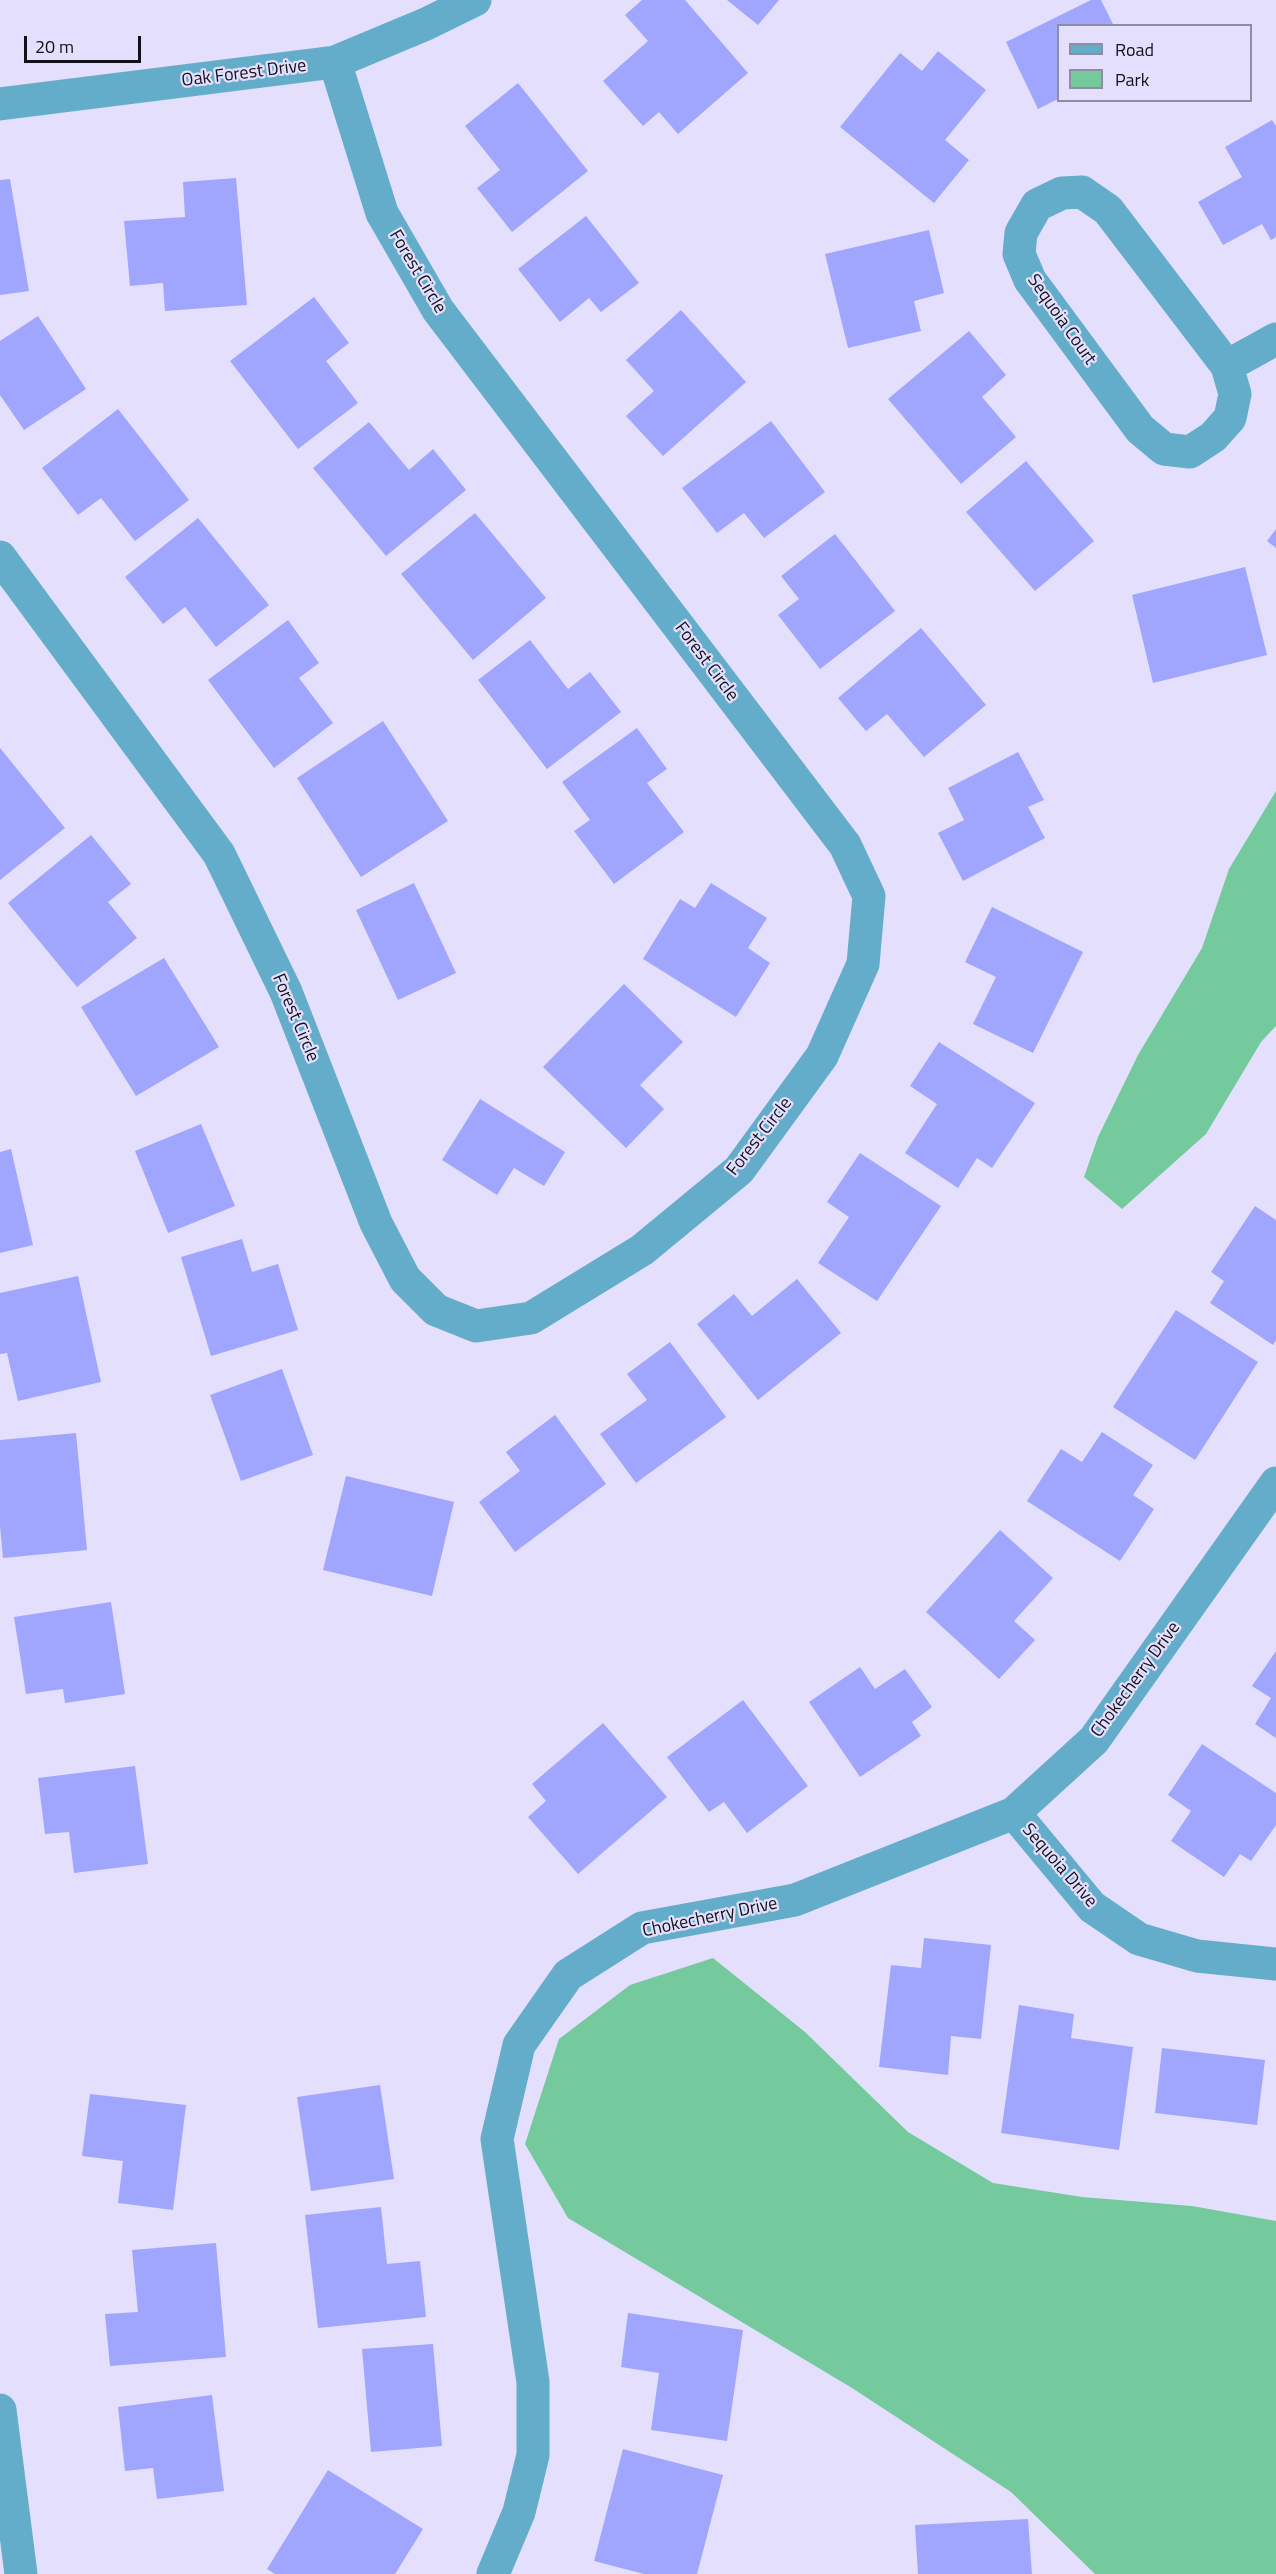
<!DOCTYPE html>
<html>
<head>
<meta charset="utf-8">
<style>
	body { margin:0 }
	#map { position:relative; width:1276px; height:2574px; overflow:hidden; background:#e4dffc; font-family:"Titillium Web",sans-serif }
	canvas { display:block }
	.legend { position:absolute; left:1057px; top:24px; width:195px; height:78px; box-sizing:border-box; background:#e4dffc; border:2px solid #908ca1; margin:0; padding:8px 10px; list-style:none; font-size:18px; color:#121019 }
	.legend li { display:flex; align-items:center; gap:12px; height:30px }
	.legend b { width:30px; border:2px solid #908ca1 }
	.scale { position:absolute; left:24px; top:36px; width:117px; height:27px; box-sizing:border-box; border:3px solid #121019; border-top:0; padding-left:8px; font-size:18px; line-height:21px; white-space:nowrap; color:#121019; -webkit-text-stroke:4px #e4dffc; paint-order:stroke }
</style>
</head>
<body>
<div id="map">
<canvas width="1276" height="2574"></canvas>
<ul class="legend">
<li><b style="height:8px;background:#64adca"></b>Road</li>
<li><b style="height:16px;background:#75ca9d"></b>Park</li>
</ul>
<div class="scale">20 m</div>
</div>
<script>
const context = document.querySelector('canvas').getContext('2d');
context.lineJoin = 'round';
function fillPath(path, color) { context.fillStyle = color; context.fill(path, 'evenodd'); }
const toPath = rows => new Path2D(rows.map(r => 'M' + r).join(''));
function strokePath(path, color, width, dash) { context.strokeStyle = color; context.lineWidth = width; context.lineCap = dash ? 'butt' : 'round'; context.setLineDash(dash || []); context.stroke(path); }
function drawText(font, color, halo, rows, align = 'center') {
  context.font = font + ' "Titillium Web",sans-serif'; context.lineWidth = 4.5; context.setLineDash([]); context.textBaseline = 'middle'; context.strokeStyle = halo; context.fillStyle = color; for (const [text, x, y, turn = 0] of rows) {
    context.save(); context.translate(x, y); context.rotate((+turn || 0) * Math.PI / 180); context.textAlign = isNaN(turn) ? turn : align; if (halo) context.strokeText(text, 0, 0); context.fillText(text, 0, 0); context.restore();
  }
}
fillPath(toPath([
	[1276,791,1276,1026,1261,1042,1206,1134,1122,1209,1084,1177,1098,1137,1138,1055,1202,948,1229,869],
	[713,1958,805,2032,908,2132,993,2183,1082,2197,1192,2206,1276,2221,1276,2574,1095,2574,1011,2492,852,2388,568,2218,525,2144,559,2039,630,1985]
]), '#75ca9d');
fillPath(toPath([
	[642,0,685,0,748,73,678,134,659,112,643,126,603,81,648,41,625,15],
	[727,0,779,0,758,25],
	[1091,0,1101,0,1114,26,1058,26,1058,99,1038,109,1006,42],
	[938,51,986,90,945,140,969,160,934,203,840,127,900,53,922,71],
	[518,83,588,171,512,232,477,188,500,170,465,126],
	[1272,120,1276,126,1276,237,1271,240,1262,224,1223,245,1198,202,1242,177,1225,147],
	[236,178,247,305,165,311,163,283,130,286,124,221,185,217,183,182],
	[10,179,29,291,0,295,0,180],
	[586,216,639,283,601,312,589,298,560,322,518,269],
	[929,230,944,293,914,301,921,331,848,348,825,254],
	[314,297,349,343,326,361,358,403,298,449,230,361],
	[681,310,746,382,663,456,626,416,654,391,626,360],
	[38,316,86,389,24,430,0,395,0,341],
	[969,331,1006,375,982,397,1016,437,961,484,888,399],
	[118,409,189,500,135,541,101,498,78,515,42,468],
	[771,421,825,492,764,538,744,513,717,533,682,488],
	[369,422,409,470,433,449,466,490,386,556,313,468],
	[1026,461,1094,541,1035,591,966,512],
	[475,513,546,598,473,660,401,574],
	[198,518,269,605,216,647,185,607,163,624,125,577],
	[1276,529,1276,548,1267,541],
	[835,534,895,611,820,669,778,615,799,599,781,576],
	[1245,567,1267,655,1153,683,1132,595],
	[288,620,319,663,299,678,333,723,274,768,208,680],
	[921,628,986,705,924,757,887,714,866,731,838,698],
	[530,640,568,689,590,672,621,712,547,769,478,680],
	[383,721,448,821,361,877,297,778],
	[637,728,667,769,647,783,684,832,614,884,574,831,590,820,562,782],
	[0,748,65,828,0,880],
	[1018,752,1044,800,1028,807,1045,838,963,881,938,833,964,820,948,788],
	[91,835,131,884,108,902,137,938,77,987,8,903],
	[414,883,456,973,398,1000,356,910],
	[711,883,767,918,748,948,770,963,736,1017,643,959,680,899,695,908],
	[992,907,1083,952,1033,1053,973,1024,996,977,965,962],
	[164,958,219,1047,136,1096,81,1007],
	[624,984,683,1042,640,1085,664,1109,626,1148,543,1067],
	[939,1042,1035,1103,992,1168,977,1158,958,1188,905,1153,937,1104,910,1086],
	[480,1099,565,1152,544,1186,514,1168,497,1195,442,1160],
	[201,1124,235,1206,168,1233,135,1151],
	[11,1149,33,1245,0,1253,0,1152],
	[860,1153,941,1206,877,1301,818,1263,849,1217,827,1202],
	[1255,1206,1276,1220,1276,1340,1273,1345,1210,1303,1224,1281,1211,1272],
	[242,1239,252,1272,278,1264,298,1330,211,1356,181,1257],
	[78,1276,101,1382,18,1401,7,1353,0,1354,0,1293],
	[797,1279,841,1333,758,1400,697,1324,734,1294,752,1316],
	[1176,1310,1258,1362,1195,1460,1113,1407],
	[670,1342,726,1417,636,1483,600,1434,647,1400,627,1374],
	[282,1369,313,1455,241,1481,210,1395],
	[555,1415,606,1484,515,1552,479,1502,520,1471,506,1452],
	[1102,1432,1153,1465,1133,1495,1154,1509,1120,1561,1027,1501,1061,1449,1082,1462],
	[76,1433,87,1550,3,1558,0,1526,0,1440],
	[346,1476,454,1502,432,1596,323,1570],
	[1000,1530,1053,1578,1014,1621,1035,1640,999,1679,926,1612],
	[111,1602,125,1694,65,1703,63,1689,26,1694,14,1617],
	[1276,1651,1276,1738,1255,1724,1271,1698,1252,1686],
	[860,1667,875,1689,905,1669,932,1707,912,1722,921,1736,860,1777,809,1702],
	[743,1700,808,1786,747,1833,724,1802,709,1812,667,1757],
	[603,1723,667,1797,578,1874,528,1817,546,1801,532,1784],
	[1202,1744,1276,1793,1276,1825,1251,1861,1240,1854,1224,1877,1171,1841,1191,1811,1168,1795],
	[135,1766,148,1864,74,1873,69,1832,45,1834,38,1778],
	[924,1938,991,1945,981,2039,951,2036,948,2075,879,2067,891,1965,921,1968],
	[1019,2005,1074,2014,1071,2038,1133,2047,1119,2150,1001,2133],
	[1162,2048,1265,2060,1257,2125,1155,2113],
	[380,2085,394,2179,311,2191,297,2097],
	[90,2094,186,2105,173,2210,118,2203,123,2161,82,2156],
	[381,2207,387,2264,420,2261,426,2317,318,2328,305,2215],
	[216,2243,226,2357,110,2366,105,2314,138,2312,132,2250],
	[628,2313,743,2330,727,2441,651,2430,659,2373,621,2367],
	[433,2344,442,2446,371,2452,362,2349],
	[212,2395,224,2491,157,2499,153,2468,125,2471,118,2407],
	[623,2449,723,2475,697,2574,644,2574,594,2561],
	[328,2470,423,2529,395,2574,275,2574,267,2569],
	[1028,2519,1032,2574,918,2574,915,2525]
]), '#a0a6fe');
strokePath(toPath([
	[0,104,335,62,426,24,475,0],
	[1082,192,1108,210,1227,366,1235,394,1230,418,1213,437,1190,452,1164,449,1140,429,1030,280,1019,254,1021,233,1037,205,1062,193,1082,192],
	[1227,366,1276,339],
	[0,557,219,854,286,992,376,1223,405,1279,436,1310,476,1326,531,1318,642,1250,739,1170,822,1056,863,964,869,896,845,845,438,310,382,213,335,62],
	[1014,1813,1092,1907,1139,1939,1197,1956,1276,1964],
	[493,2574,519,2512,533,2455,533,2382,497,2139,519,2045,568,1975,642,1928,795,1900,1014,1813,1094,1740,1276,1483]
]), '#64adca', 33);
strokePath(toPath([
	[0,2410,21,2574]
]), '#64adca', 33);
drawText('18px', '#121019', '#e4dffc', [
	["Oak Forest Drive",244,74,-7],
	["Forest Circle",417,272,59],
	["Sequoia Court",1061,320,55],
	["Forest Circle",706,662,53],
	["Forest Circle",295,1018,67],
	["Forest Circle",760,1137,-52],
	["Chokecherry Drive",1136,1680,-54],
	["Sequoia Drive",1059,1866,49],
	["Chokecherry Drive",710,1918,-12]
]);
</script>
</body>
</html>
